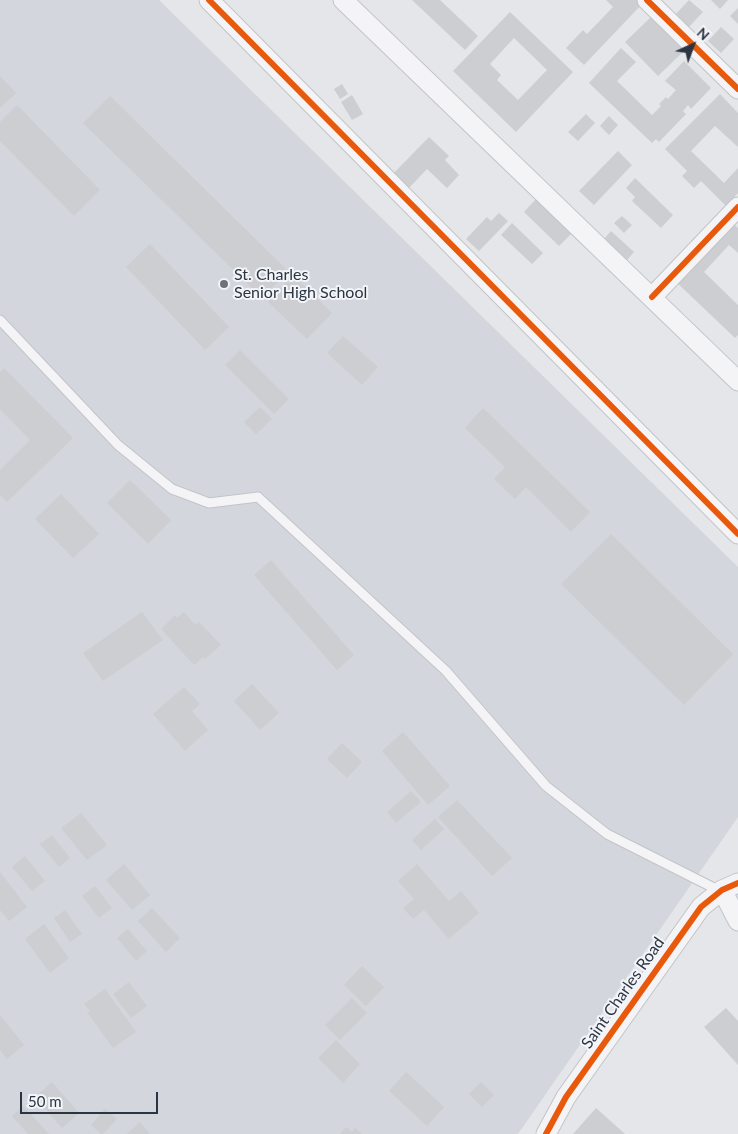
<!DOCTYPE html>
<html>
<head>
<meta charset="utf-8">
<style>
	body { margin:0 }
	#map { position:relative; width:738px; height:1134px; overflow:hidden; background:#e4e6e9; font-family:Lato,sans-serif }
	canvas { display:block }
	.north { position:absolute; left:668px; top:20px; width:50px; height:50px; -webkit-text-stroke:4px #f3f5f8; paint-order:stroke; rotate:43deg; font-size:14px; font-weight:700; line-height:20px; text-align:center; color:#2b3542 }
	.north::after { content:''; display:block; margin:auto; width:18px; height:22px; background:#2b3542; clip-path:polygon(50% 0,100% 100%,50% 72%,0 100%) }
	.scale { position:absolute; left:20px; top:1092px; width:138px; height:22px; box-sizing:border-box; border:2px solid #2b3542; border-top:0; padding-left:6px; font-size:15px; line-height:18px; white-space:nowrap; color:#2b3542; -webkit-text-stroke:4px #f3f5f8; paint-order:stroke }
</style>
</head>
<body>
<div id="map">
<canvas width="738" height="1134"></canvas>
<div class="north">N</div>
<div class="scale">50 m</div>
</div>
<script>
const context = document.querySelector('canvas').getContext('2d');
context.lineJoin = 'round';
function fillPath(path, color) { context.fillStyle = color; context.fill(path, 'evenodd'); }
const toPath = rows => new Path2D(rows.map(r => 'M' + r).join(''));
function strokePath(path, color, width, dash) { context.strokeStyle = color; context.lineWidth = width; context.lineCap = dash ? 'butt' : 'round'; context.setLineDash(dash || []); context.stroke(path); }
function drawText(font, color, halo, rows, align = 'center') {
  context.font = font + ' Lato,sans-serif'; context.lineWidth = 4; context.setLineDash([]); context.textBaseline = 'middle'; context.strokeStyle = halo; context.fillStyle = color; for (const [text, x, y, turn = 0] of rows) {
    context.save(); context.translate(x, y); context.rotate((+turn || 0) * Math.PI / 180); context.textAlign = isNaN(turn) ? turn : align; if (halo) context.strokeText(text, 0, 0); context.fillText(text, 0, 0); context.restore();
  }
}
fillPath(toPath([
	[0,0,159,0,738,567,738,817,518,1134,0,1134]
]), '#d3d6dc');
fillPath(toPath([
	[412,0,440,0,478,36,465,50],
	[606,0,642,0,644,2,584,65,566,48,583,30,587,34,613,7],
	[689,0,703,12,688,28,674,16],
	[711,0,728,0,720,9],
	[738,8,738,24,730,16],
	[510,12,573,72,516,132,453,71],
	[514,38,547,70,518,100,497,80,501,75,490,64],
	[651,17,684,51,658,76,625,42],
	[721,27,734,39,721,53,708,41],
	[621,48,636,62,617,81,652,115,661,106,659,104,666,97,668,99,676,90,665,81,684,61,711,88,691,109,688,105,683,111,686,114,659,142,656,139,652,143,589,83],
	[0,76,16,93,0,108],
	[342,84,348,94,340,99,334,89],
	[720,94,738,113,738,147,715,126,691,151,724,183,738,168,738,193,726,206,701,181,694,188,682,176,687,171,665,149],
	[352,95,363,114,352,120,341,102],
	[110,96,288,271,262,298,83,123],
	[17,105,100,190,74,216,0,141,0,122],
	[586,114,595,123,578,141,568,132],
	[609,116,618,125,609,135,600,126],
	[429,137,449,156,445,160,459,175,447,188,427,169,406,191,391,176],
	[618,151,632,165,594,205,579,191],
	[635,178,673,215,661,228,632,201,635,197,626,188],
	[536,199,572,233,559,246,524,212],
	[499,213,508,221,479,251,466,239,487,217,491,221],
	[622,216,632,225,624,233,614,223],
	[728,219,738,228,738,253,729,245,704,272,738,305,738,335,735,338,672,278],
	[512,223,543,253,532,264,501,235],
	[611,231,634,252,627,260,604,239],
	[150,244,229,327,205,350,126,267],
	[293,275,332,313,307,339,268,302],
	[343,336,378,367,362,385,327,353],
	[240,350,289,399,274,414,225,365],
	[4,368,73,438,7,502,0,495,0,470,30,440,0,409,0,372],
	[260,407,272,419,256,434,244,422],
	[483,408,590,512,571,532,526,487,515,499,494,479,505,467,465,428],
	[130,480,171,520,148,544,107,503],
	[61,494,99,534,73,558,35,519],
	[611,534,733,654,684,705,561,584],
	[271,560,354,655,337,670,254,575],
	[142,612,163,640,103,681,83,653],
	[184,612,195,625,199,622,221,645,205,659,203,657,194,665,161,629,175,615,177,618],
	[252,684,279,713,260,730,234,701],
	[184,687,200,704,192,711,208,730,185,751,153,714],
	[403,732,450,786,428,805,382,751],
	[342,743,362,762,347,778,327,759],
	[411,791,421,802,396,823,387,812],
	[457,800,512,858,492,876,438,817],
	[81,813,107,845,87,860,61,828],
	[435,819,444,829,421,850,412,840],
	[52,835,70,858,59,867,40,844],
	[25,856,45,881,32,891,12,867],
	[124,864,150,895,132,910,106,880],
	[417,864,449,901,461,891,479,913,449,939,424,910,413,919,403,908,414,899,398,881],
	[0,872,27,907,9,921,0,910],
	[95,886,112,908,99,918,82,896],
	[152,908,180,938,166,952,138,921],
	[65,910,82,934,70,942,54,918],
	[44,924,69,958,50,973,25,939],
	[128,929,147,951,136,961,117,938],
	[362,966,384,987,366,1006,344,985],
	[129,982,147,1006,131,1018,113,994],
	[105,989,136,1032,113,1048,87,1012,90,1011,84,1004],
	[352,998,367,1013,340,1040,325,1025],
	[726,1008,738,1021,738,1065,704,1027],
	[0,1015,24,1045,7,1059,0,1050],
	[336,1040,360,1064,343,1083,318,1058],
	[406,1072,444,1107,427,1126,389,1091],
	[52,1082,79,1113,62,1128,35,1097],
	[481,1082,494,1095,482,1107,469,1094],
	[23,1106,49,1134,28,1134,12,1116],
	[596,1108,625,1134,573,1134],
	[105,1109,117,1119,103,1134,101,1134,91,1125],
	[140,1122,150,1134,127,1134],
	[346,1127,352,1132,355,1128,362,1134,340,1134]
]), '#ccced1');
const lane = toPath([
	[0,320,118,445,172,489,209,503,258,497,446,671,546,786,607,834,720,891]
]);
const street = toPath([
	[209,0,738,534],
	[343,0,738,381],
	[647,0,738,89],
	[652,297,738,207],
	[722,890,738,921],
	[546,1134,566,1097,701,907,722,890,738,883]
]);
strokePath(lane, '#c2c4c7', 11);
strokePath(street, '#c2c4c7', 21);
strokePath(lane, '#f4f4f6', 9);
strokePath(street, '#f4f4f6', 19);
strokePath(toPath([
	[209,0,738,534],
	[647,0,738,89],
	[652,297,738,207],
	[546,1134,566,1097,701,907,722,890,738,883]
]), '#e8590c', 6);
for (const [x, y, r, color] of [
	[224,284,5,"#6c737c"]
]) { const dot = new Path2D(); dot.arc(x, y, r, 0, 2 * Math.PI); context.fillStyle = color; context.fill(dot); strokePath(dot, '#f3f5f8', 2); }
drawText('16px', '#2b3542', '#f3f5f8', [
	["St. Charles",234,275],
	["Senior High School",234,293]
], 'left');
drawText('16px', '#2b3542', '#f3f5f8', [
	["Saint Charles Road",623,993,-55]
]);
</script>
</body>
</html>
